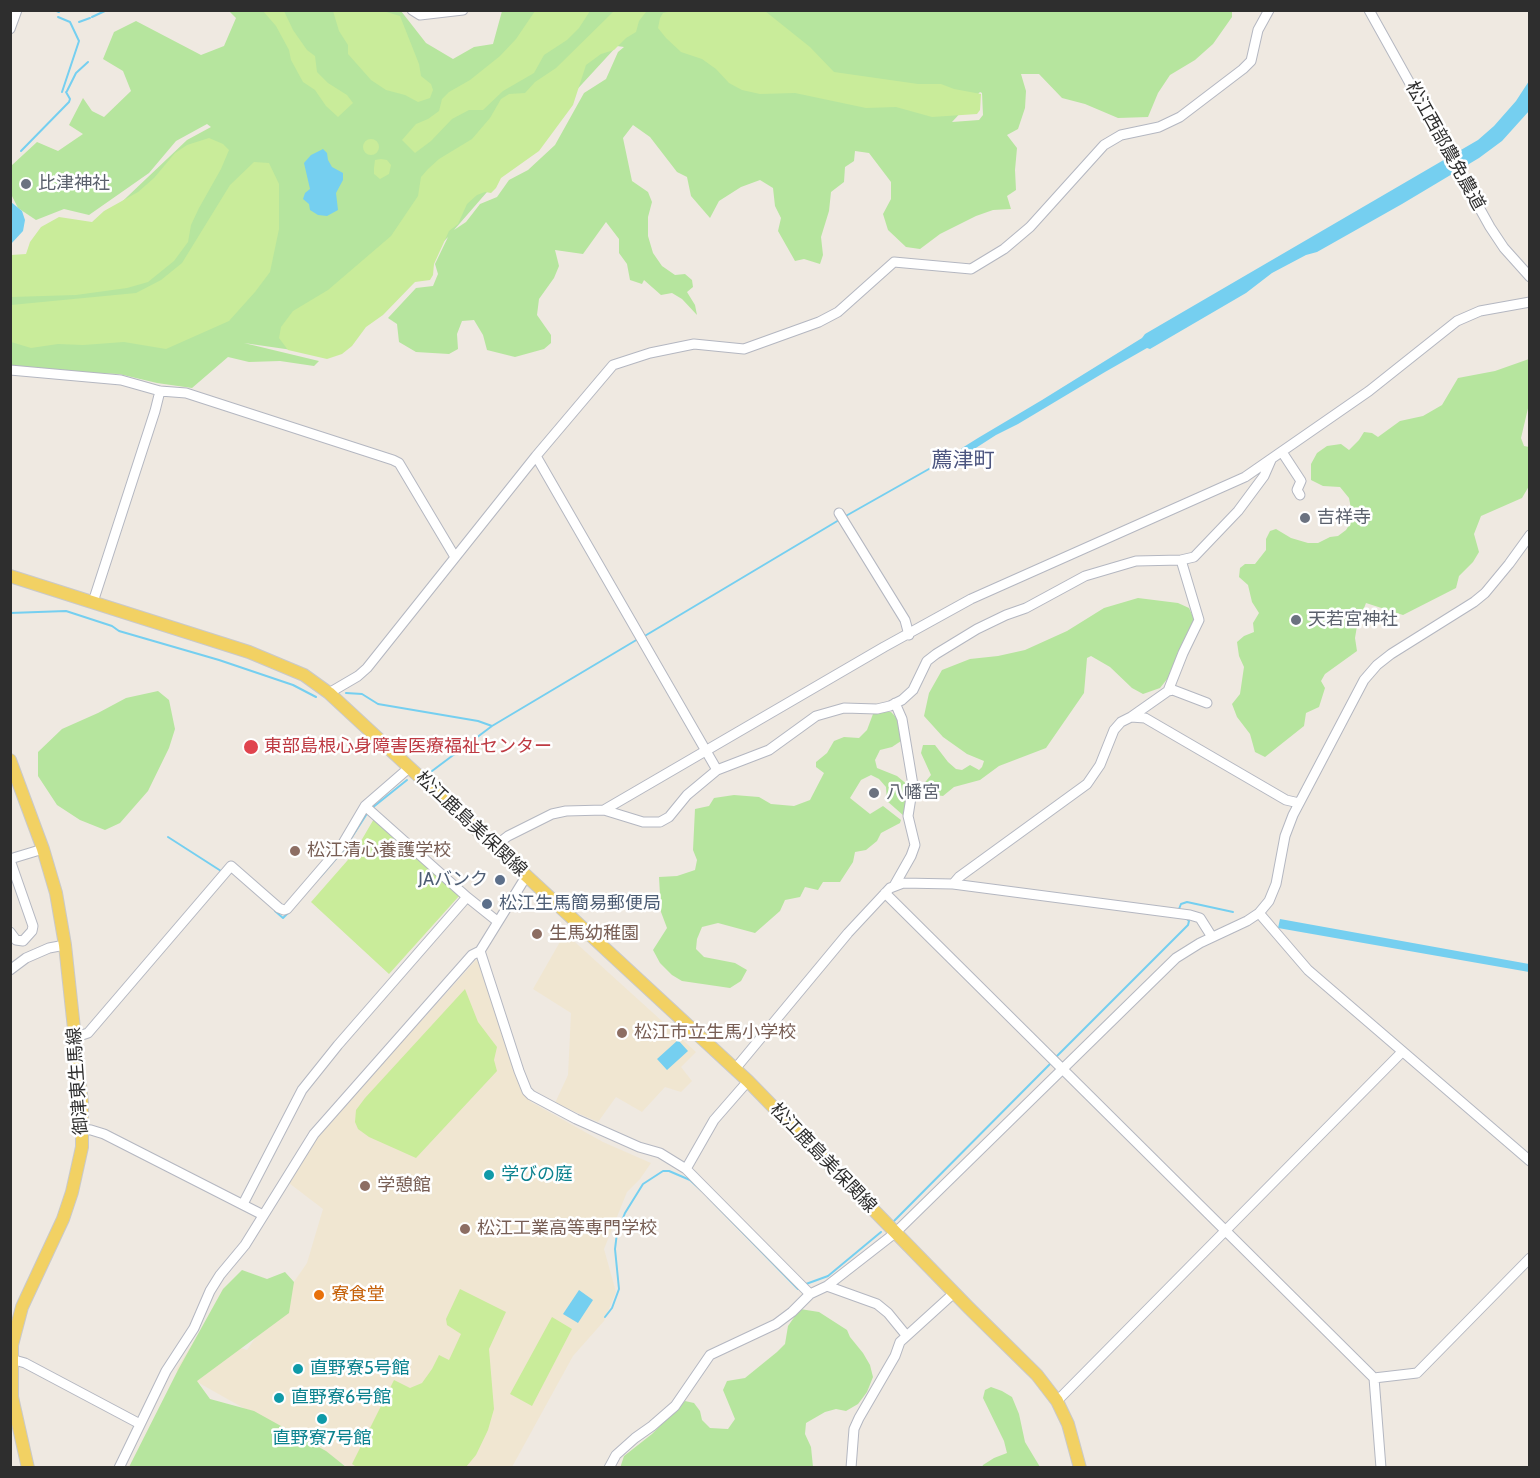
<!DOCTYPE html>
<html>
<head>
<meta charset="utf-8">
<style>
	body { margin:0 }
	#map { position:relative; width:1540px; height:1478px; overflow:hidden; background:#efe9e1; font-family:Cabin,sans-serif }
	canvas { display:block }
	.frame { position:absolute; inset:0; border:12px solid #2e2e2e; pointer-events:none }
</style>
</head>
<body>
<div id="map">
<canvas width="1540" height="1478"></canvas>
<div class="frame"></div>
</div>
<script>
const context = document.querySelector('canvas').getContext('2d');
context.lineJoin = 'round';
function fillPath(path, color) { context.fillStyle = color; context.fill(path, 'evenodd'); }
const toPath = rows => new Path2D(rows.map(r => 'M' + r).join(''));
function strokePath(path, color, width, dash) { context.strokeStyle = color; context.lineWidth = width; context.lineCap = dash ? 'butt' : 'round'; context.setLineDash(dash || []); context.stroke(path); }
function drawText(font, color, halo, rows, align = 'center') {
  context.font = font + ' Cabin,"Noto Sans JP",sans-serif'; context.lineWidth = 5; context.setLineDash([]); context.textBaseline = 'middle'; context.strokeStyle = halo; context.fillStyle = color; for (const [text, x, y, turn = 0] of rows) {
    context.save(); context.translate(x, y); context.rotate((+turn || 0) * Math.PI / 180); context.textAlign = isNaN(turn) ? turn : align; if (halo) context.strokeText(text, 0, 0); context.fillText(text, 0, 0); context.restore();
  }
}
fillPath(toPath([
	[565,933,696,1052,681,1067,692,1081,681,1092,665,1087,642,1112,616,1097,598,1122,555,1103,568,1075,571,1013,533,989],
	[477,959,521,1088,531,1102,603,1142,651,1163,640,1179,627,1192,604,1249,616,1292,604,1321,573,1356,512,1467,348,1467,176,1370,198,1335,247,1350,307,1263,323,1209,289,1183,318,1135]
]), '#f0e6d1');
fillPath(toPath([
	[229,11,401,11,426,43,453,59,474,47,493,44,502,11,1232,11,1232,17,1213,44,1195,60,1170,75,1158,93,1148,117,1118,118,1085,104,1062,98,1039,74,1021,74,1026,91,1025,108,1018,129,1007,135,1017,148,1015,170,1016,190,1007,196,1011,209,993,210,976,216,940,234,920,249,906,247,888,230,883,214,891,199,891,182,869,153,855,151,854,161,845,167,844,182,831,192,829,211,821,237,823,255,820,264,804,259,795,261,778,231,781,218,775,206,773,188,760,180,741,187,719,201,710,218,691,196,687,177,677,172,650,137,633,125,623,138,632,181,648,192,652,202,648,217,648,236,653,253,662,266,675,275,685,274,692,280,693,287,687,292,695,305,697,315,682,299,672,293,661,295,644,280,642,284,630,280,627,264,619,253,619,239,606,222,583,254,555,250,559,266,554,278,539,299,537,315,551,335,551,343,544,349,515,357,487,350,483,335,474,320,462,321,457,334,458,349,449,354,416,352,399,342,397,324,388,318,416,288,433,286,438,274,435,264,448,237,434,252,299,351,244,343,319,361,314,366,280,361,249,362,228,357,192,388,157,383,119,374,57,372,20,368,11,365,10,283,108,215,187,140,211,127,207,124,176,141,149,173,89,215,64,209,36,220,18,208,11,194,11,166,37,142,58,151,83,134,69,125,83,98,92,111,104,117,131,91,123,71,103,59,114,32,136,21,201,55,224,46,236,18],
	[617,46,624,47,618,52,606,79,584,93,555,145,528,170,509,180,497,197,480,204,466,222,454,230,560,108],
	[980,92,982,93,983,115,979,120,952,122],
	[1529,359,1529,404,1521,438,1524,446,1529,447,1529,486,1522,498,1481,516,1474,534,1479,552,1473,562,1459,576,1456,588,1403,615,1366,603,1357,626,1355,638,1357,651,1325,674,1321,681,1325,688,1319,707,1306,713,1304,726,1265,757,1255,752,1250,734,1237,717,1232,704,1240,694,1244,667,1239,656,1237,642,1244,636,1254,632,1253,623,1259,613,1252,602,1248,585,1239,577,1240,568,1245,564,1255,564,1266,550,1266,539,1270,531,1276,529,1291,538,1308,543,1318,543,1330,537,1338,536,1346,530,1353,519,1349,498,1340,487,1323,486,1311,480,1311,464,1317,453,1327,446,1341,444,1349,450,1359,440,1364,432,1372,433,1378,437,1400,421,1423,416,1442,405,1458,378,1495,371],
	[1138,598,1178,603,1189,608,1195,621,1172,673,1160,688,1143,694,1132,688,1110,667,1091,656,1087,658,1084,693,1046,748,999,766,980,780,954,787,943,796,936,795,922,786,931,775,921,753,923,745,935,745,948,762,956,769,962,770,970,765,979,770,982,767,984,761,967,754,943,737,924,716,929,693,942,670,970,659,998,656,1025,650,1067,631,1104,608],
	[158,691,169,700,175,729,169,748,148,791,120,823,105,830,80,820,57,805,38,776,38,752,62,729,98,713,126,698],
	[882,711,891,712,897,718,901,741,892,747,880,750,875,760,877,768,897,776,909,786,904,816,887,801,886,787,879,779,871,775,861,780,850,798,870,814,883,806,901,820,900,823,881,833,877,841,866,850,855,852,853,862,840,882,823,882,818,890,805,887,800,897,785,900,780,911,755,933,718,923,702,927,697,939,696,949,704,957,735,963,747,970,741,981,730,988,682,981,672,975,660,963,653,950,667,928,661,912,659,877,677,876,695,870,697,860,693,850,695,809,709,806,714,798,734,795,759,797,771,804,794,806,810,800,824,773,816,767,816,762,827,753,834,741,844,737,859,738,867,730,873,714],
	[242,1270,267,1279,285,1272,294,1282,289,1313,197,1381,210,1399,254,1411,326,1451,346,1467,129,1467,178,1370,223,1289],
	[800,1309,819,1312,847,1330,850,1337,863,1353,870,1365,873,1377,867,1392,858,1404,846,1411,836,1409,825,1412,806,1423,805,1434,811,1447,813,1467,620,1468,624,1456,652,1434,685,1401,694,1403,700,1411,702,1420,710,1428,728,1429,735,1419,723,1390,727,1381,745,1378,777,1352,785,1344,788,1326],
	[991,1387,1002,1391,1012,1397,1019,1414,1025,1442,1040,1467,982,1467,983,1465,994,1458,1007,1453,1004,1441,983,1398,985,1390]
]), '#b6e59e');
fillPath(toPath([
	[677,10,765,11,810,47,834,72,918,84,941,84,954,89,981,94,980,110,977,114,932,117,896,107,866,108,795,93,760,94,742,90,729,83,716,69,702,59,681,52,666,38,658,28,660,18,663,13],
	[263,11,284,11,293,30,307,50,315,56,317,72,328,83,347,95,353,103,338,117,326,106,315,90,303,82,291,60,289,50,276,26],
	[333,11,383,11,400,16,419,64,421,76,431,84,433,90,430,98,418,102,405,95,386,90,371,80,348,54,348,45,339,31],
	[535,11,590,11,579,28,567,40,544,55,534,73,503,91,483,110,469,110,452,119,431,141,415,153,402,140,416,124,428,119,439,111,442,99,449,92,470,80,500,56,516,39],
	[614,11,646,12,639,21,636,32,626,38,614,50,601,54,586,65,573,105,539,151,501,178,496,188,491,193,485,192,477,195,467,204,458,224,449,231,434,264,433,275,430,280,415,282,383,315,366,327,352,346,342,354,327,359,288,350,279,338,281,327,293,311,328,290,391,236,418,196,421,177,428,169,439,159,472,139,490,118,501,99,509,94,525,93,535,82,556,68],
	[209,138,223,144,229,150,221,169,199,208,191,225,188,242,174,261,148,282,127,288,76,295,11,297,11,255,26,254,30,242,41,227,59,217,92,222,104,211,138,192,154,178,175,153,187,145],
	'363 147a8 8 0 1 1 16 0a8 8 0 1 1-16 0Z',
	[381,159,387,160,391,165,389,174,380,179,374,174,374,168,375,160],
	[254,162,269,163,279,184,279,229,270,272,255,292,229,321,166,349,124,342,83,345,58,344,31,348,11,342,11,305,136,293,161,280,182,263,230,185],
	[375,817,460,895,389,974,311,902,354,853],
	[465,989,478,1022,497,1047,494,1060,497,1071,416,1158,369,1137,358,1129,355,1122,356,1110,365,1098],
	[460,1289,506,1312,489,1349,494,1409,488,1430,476,1455,466,1467,358,1468,352,1464,394,1380,410,1388,422,1383,432,1369,439,1355,449,1360,461,1334,447,1325,446,1319],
	[552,1317,572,1329,532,1406,510,1394]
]), '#c9ec9a');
fillPath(toPath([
	[1529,81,1529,111,1502,141,1479,158,1402,204,1317,252,1306,255,1272,273,1246,293,1150,349,1147,348,1105,372,1018,424,996,435,968,453,961,455,958,454,962,448,978,438,1042,400,1142,338,1145,334,1478,140,1494,126,1516,101],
	[323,149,327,153,328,160,332,167,343,173,343,180,336,193,338,210,327,216,318,215,310,210,309,204,303,199,305,193,310,189,304,163,311,155],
	[11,202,22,211,25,220,23,231,11,244],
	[1280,919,1529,964,1529,972,1278,928],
	[678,1040,688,1051,667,1070,657,1059],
	[579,1290,593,1300,578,1323,563,1314]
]), '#75cff0');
strokePath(toPath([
	[54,10,59,12],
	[58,17,70,22,79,41,62,92],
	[92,17,107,10],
	[79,22,90,18],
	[67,91,76,73,88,62],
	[21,151,69,102,70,99,66,92],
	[844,517,959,452],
	[10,613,66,611,112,626,119,631,219,660,293,685,316,697],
	[643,637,839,520],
	[346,693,362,694,378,704,478,721,492,726,638,639],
	[432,771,492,726],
	[372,808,407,780],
	[168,837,221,871],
	[350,840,368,812],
	[320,877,346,847],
	[1179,909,1181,904,1187,902,1233,912],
	[275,911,283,918,288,913],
	[1056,1057,1188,925,1189,921,1186,918],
	[708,1197,798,1289,801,1287],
	[891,1224,1052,1062],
	[806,1284,828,1276,881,1232],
	[605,1317,612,1308,619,1289,615,1249,617,1233,625,1213,643,1184,663,1171,669,1171,690,1180,702,1191]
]), '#75cff0', 2);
const minor = toPath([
	[412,10,420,15,463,10],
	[1369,10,1490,227,1504,248,1530,277],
	[10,29,17,10],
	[10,370,121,380,160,391,186,393,393,460,399,463,455,557],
	[1282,452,1301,481,1297,490,1300,495],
	[536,456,717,770],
	[839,513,905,620,909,635],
	[93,602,155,411,160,391],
	[1168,691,1183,653,1199,620,1181,560],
	[329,693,358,676,367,668,536,456,613,365,650,353,694,344,744,349,819,322,838,312,894,262,971,269,1004,249,1030,227,1104,145,1121,135,1159,127,1180,117,1243,69,1251,61,1258,30,1269,10],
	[1131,717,1168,691,1173,690,1207,703],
	[365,806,467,897],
	[604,810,643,822,660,822,669,817,687,795,717,770,769,750,816,716,844,708,877,709,890,706,902,700,913,690,927,661,936,654,977,629,1006,615,1026,608,1085,576,1136,561,1181,560,1194,557,1238,511,1264,476,1271,460],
	[495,846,508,836,552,814,566,811,604,810,884,647,971,599,1245,477,1369,391,1457,321,1480,311,1530,302],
	[10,859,43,849],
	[10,860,33,926,32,931,23,941,16,940,10,932],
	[953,884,959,877,1087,784,1100,765,1114,730,1121,722,1131,717,1145,718,1286,800,1299,803],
	[894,886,911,856,915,845,908,816,913,785,902,719,895,703],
	[885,893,1374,1378,1381,1468],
	[1259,913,1308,970,1530,1161],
	[480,951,519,1071,527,1091,531,1095,576,1119,639,1147,660,1153,686,1169,810,1294],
	[10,970,26,958,49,948,65,945],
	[76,1037,88,1033,231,866,279,908,284,910,287,909,342,845,365,806,410,767],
	[735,1069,848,933,890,888,903,883,953,884,1190,915,1200,918,1212,937],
	[82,1129,91,1130,104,1134,263,1215],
	[686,1169,714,1120,748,1081],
	[243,1204,302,1090,338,1045,467,897,497,921],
	[827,1286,877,1304,888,1313,906,1335],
	[11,1359,25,1363,140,1424],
	[1374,1378,1417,1373,1530,1258],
	[1057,1401,1402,1052],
	[119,1468,166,1371,194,1328,210,1291,220,1275,245,1245,314,1134,472,955,480,951,527,875],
	[609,1468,616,1455,635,1438,652,1426,675,1406,710,1355,776,1324,792,1312,810,1294,827,1286,895,1233,1176,958,1200,943,1247,921,1259,913,1269,901,1276,884,1285,836,1293,815,1364,680,1377,665,1391,654,1474,602,1485,593,1509,564,1530,535],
	[851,1468,854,1429,859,1418,895,1356,900,1342,954,1293]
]);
const major = toPath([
	[10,576,249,652,304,675,329,693,748,1081,969,1308,1037,1375,1057,1401,1068,1424,1080,1468],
	[10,760,43,849,56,893,65,945,82,1103,82,1147,72,1192,63,1219,22,1307,12,1345,12,1397,28,1468]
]);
strokePath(minor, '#b4b7c1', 11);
strokePath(major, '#c9c9c9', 14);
strokePath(minor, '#fff', 9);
strokePath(major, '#f2d163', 12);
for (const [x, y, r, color] of [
	[26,184,6,"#6b7280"],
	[1305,518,6,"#6b7280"],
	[1296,620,6,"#6b7280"],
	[251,747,8,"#e0444e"],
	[874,793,6,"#6b7280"],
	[295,851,6,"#8d6e63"],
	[500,880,6,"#5c6f8a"],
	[487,904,6,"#5c6f8a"],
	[537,934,6,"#8d6e63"],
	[622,1033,6,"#8d6e63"],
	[489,1175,6,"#0f9aa8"],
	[365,1186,6,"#8d6e63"],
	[465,1229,6,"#8d6e63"],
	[319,1295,6,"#e8710a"],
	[298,1369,6,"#0f9aa8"],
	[279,1398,6,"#0f9aa8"],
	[322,1419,6,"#0f9aa8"]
]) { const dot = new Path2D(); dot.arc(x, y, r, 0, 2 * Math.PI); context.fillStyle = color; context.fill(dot); strokePath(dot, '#fff', 2); }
drawText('18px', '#2e2e2e', '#fff', [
	["松江西部農免農道",1445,146,61],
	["松江鹿島美保関線",471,824,43],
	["御津東生馬線",78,1081,-94],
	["松江鹿島美保関線",823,1158,46]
]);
drawText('18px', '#5b616d', '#fff', [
	["比津神社",38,184],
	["吉祥寺",1317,518],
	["天若宮神社",1308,620],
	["八幡宮",886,793]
], 'left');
drawText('18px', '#be3a42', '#fff', [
	["東部島根心身障害医療福祉センター",264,747]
], 'left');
drawText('18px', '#785e54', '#fff', [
	["松江清心養護学校",307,851],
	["生馬幼稚園",549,934],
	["松江市立生馬小学校",634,1033],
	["学憩館",377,1186],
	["松江工業高等専門学校",477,1229]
], 'left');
drawText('18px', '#4e5e75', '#fff', [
	["JAバンク",488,880],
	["松江生馬簡易郵便局",499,904,"left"]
], 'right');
drawText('18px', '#0d838f', '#fff', [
	["学びの庭",501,1175],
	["直野寮5号館",310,1369],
	["直野寮6号館",291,1398],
	["直野寮7号館",322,1439,"center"]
], 'left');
drawText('18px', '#c56008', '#fff', [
	["寮食堂",331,1295]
], 'left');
drawText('21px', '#4d5680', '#fff', [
	["薦津町",963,461]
]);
</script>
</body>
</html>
